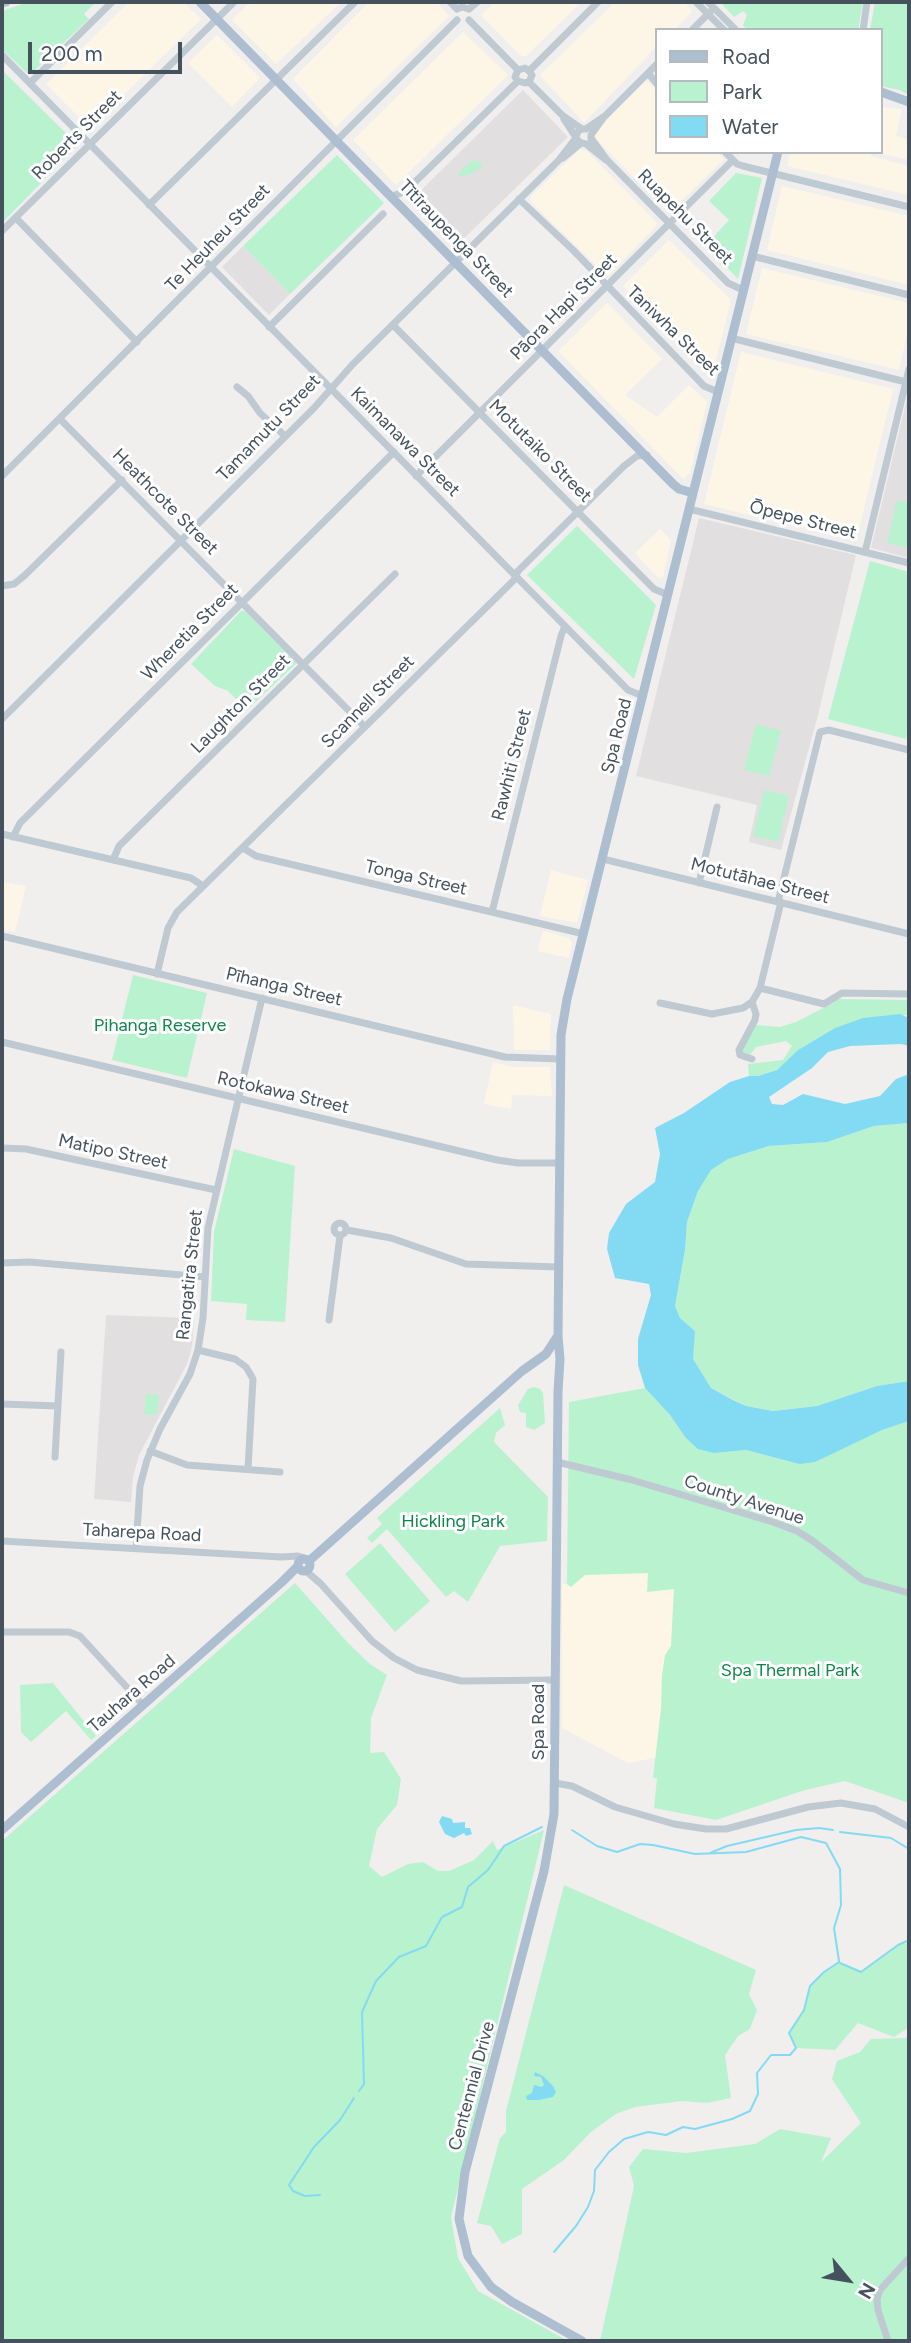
<!DOCTYPE html>
<html>
<head>
<meta charset="utf-8">
<style>
	body { margin:0 }
	#map { position:relative; width:911px; height:2343px; overflow:hidden; background:#f1eeee; font-family:Figtree,sans-serif }
	canvas { display:block }
	.frame { position:absolute; inset:0; border:4px solid #45525d; pointer-events:none }
	.legend { position:absolute; left:655px; top:28px; width:228px; height:126px; box-sizing:border-box; background:#fff; border:2px solid #b5babe; margin:0; padding:9px 12px; list-style:none; font-size:21px; color:#45525d }
	.legend li { display:flex; align-items:center; gap:14px; height:35px }
	.legend b { width:35px; border:2px solid #b5babe }
	.north { position:absolute; left:813px; top:2245px; width:70px; height:70px; -webkit-text-stroke:5px #fff; paint-order:stroke; rotate:120deg; font-size:19px; font-weight:700; line-height:28px; text-align:center; color:#45525d }
	.north::after { content:''; display:block; margin:auto; width:24px; height:32px; background:#45525d; clip-path:polygon(50% 0,100% 100%,50% 72%,0 100%) }
	.scale { position:absolute; left:28px; top:42px; width:154px; height:32px; box-sizing:border-box; border:4px solid #45525d; border-top:0; padding-left:9px; font-size:21px; line-height:24px; white-space:nowrap; color:#45525d; -webkit-text-stroke:5px #fff; paint-order:stroke }
</style>
</head>
<body>
<div id="map">
<canvas width="911" height="2343"></canvas>
<div class="frame"></div>
<ul class="legend">
<li><b style="height:9px;background:#acbed0"></b>Road</li>
<li><b style="height:19px;background:#b9f2cf"></b>Park</li>
<li><b style="height:19px;background:#82dbf3"></b>Water</li>
</ul>
<div class="north">N</div>
<div class="scale">200 m</div>
</div>
<script>
const context = document.querySelector('canvas').getContext('2d');
context.lineJoin = 'round';
function fillPath(path, color) { context.fillStyle = color; context.fill(path, 'evenodd'); }
const toPath = rows => new Path2D(rows.map(r => 'M' + r).join(''));
function strokePath(path, color, width, dash) { context.strokeStyle = color; context.lineWidth = width; context.lineCap = dash ? 'butt' : 'round'; context.setLineDash(dash || []); context.stroke(path); }
function drawText(font, color, halo, rows, align = 'center') {
  context.font = font + ' Figtree,sans-serif'; context.lineWidth = 6; context.setLineDash([]); context.textBaseline = 'middle'; context.strokeStyle = halo; context.fillStyle = color; for (const [text, x, y, turn = 0] of rows) {
    context.save(); context.translate(x, y); context.rotate((+turn || 0) * Math.PI / 180); context.textAlign = isNaN(turn) ? turn : align; if (halo) context.strokeText(text, 0, 0); context.fillText(text, 0, 0); context.restore();
  }
}
fillPath(toPath([
	[129,2,183,2,201,19,90,128,46,84],
	[250,2,341,2,276,64,232,20],
	[369,2,437,2,449,16,336,127,293,79],
	[495,2,575,2,578,5,526,56,521,56,481,15],
	[615,2,684,2,691,9,691,13,674,30,657,30,657,46,584,123,540,75],
	[463,32,508,75,396,185,353,140],
	[217,35,260,78,232,107,188,63],
	[646,80,657,91,657,152,717,152,724,159,669,213,592,135],
	[881,107,902,109,896,136,909,140,909,160,875,152,881,152],
	[580,149,588,152,657,223,656,226,609,275,605,274,531,202,530,197],
	[790,152,871,152,871,156,909,166,909,195,787,166],
	[782,186,909,216,909,285,767,250],
	[669,240,731,300,714,369,710,373,623,286],
	[762,268,909,303,909,326,899,370,746,334],
	[607,303,662,359,625,395,657,417,689,385,707,402,690,473,683,479,558,351],
	[741,352,893,389,856,541,704,504],
	[660,529,671,540,663,577,658,578,635,553],
	[551,870,588,880,577,923,540,916],
	[2,882,26,886,15,932,2,929],
	[543,931,569,938,572,943,569,958,538,951],
	[513,1005,551,1014,550,1050,514,1050],
	[493,1062,512,1067,550,1067,552,1096,512,1095,511,1109,484,1104],
	[648,1573,674,1588,670,1672,659,1757,628,1763,562,1728,562,1583,571,1586,585,1575]
]), '#fdf6e6');
fillPath(toPath([
	[523,90,568,137,455,247,409,202],
	[243,246,290,294,269,315,222,267],
	[909,390,909,558,871,548],
	[699,518,856,555,818,715,781,850,749,842,757,805,636,776],
	[106,1315,194,1318,192,1347,187,1364,139,1455,133,1477,131,1502,94,1499]
]), '#e2dfe0');
fillPath(toPath([
	[28,2,96,2,84,14,89,19,31,74,28,74,2,49,2,11],
	[720,2,863,2,858,30,747,30,743,25,747,15,743,11,734,17],
	[875,2,909,2,909,95,899,90,881,86,881,30,870,30],
	[2,70,78,145,2,223],
	[337,155,384,203,290,294,243,246],
	[476,160,483,165,477,171,461,177,458,174,470,162],
	[736,173,762,178,738,279,706,245,729,220,709,201],
	[897,500,909,503,909,548,887,543],
	[577,526,656,605,634,679,527,575],
	[870,561,909,572,909,726,906,739,828,719],
	[241,611,245,611,297,663,247,710,228,691,215,686,191,664],
	[756,724,781,731,769,776,744,770],
	[764,790,789,796,778,842,753,836],
	[133,975,207,993,187,1078,112,1060],
	[835,999,909,1000,909,1015,881,1016,835,1028,798,1050,777,1070,758,1076,749,1076,748,1064,783,1060,792,1046,786,1041,756,1047,750,1055,743,1053,742,1049,756,1025,780,1027,796,1022,833,1003],
	[909,1123,909,1381,877,1386,817,1406,773,1411,746,1406,711,1388,692,1359,695,1331,680,1318,675,1306,685,1250,687,1222,698,1191,710,1170,728,1159,769,1146,827,1142,874,1126],
	[234,1149,295,1166,285,1322,246,1320,247,1304,211,1301,214,1232],
	[534,1387,540,1389,543,1393,545,1423,534,1430,526,1427,526,1413,520,1412,518,1405,528,1389],
	[645,1388,670,1415,685,1437,714,1453,746,1450,799,1464,882,1430,909,1421,909,1803,845,1781,805,1790,716,1820,654,1808,657,1778,653,1778,661,1709,662,1675,665,1655,671,1646,674,1589,647,1592,648,1573,585,1575,571,1587,567,1584,569,1402],
	[146,1394,159,1395,157,1415,144,1414],
	[500,1408,505,1425,496,1433,494,1442,548,1497,547,1541,500,1546,468,1602,454,1591,446,1597,387,1529,372,1543,367,1538,382,1524,377,1518],
	[380,1543,430,1601,395,1632,345,1574],
	[295,1583,348,1643,370,1664,387,1675,371,1718,370,1753,384,1752,401,1779,397,1805,377,1829,369,1866,382,1877,408,1864,423,1862,438,1871,449,1871,474,1860,493,1841,497,1850,544,1830,451,2217,458,2258,478,2291,568,2341,2,2341,2,1841],
	[53,1683,96,1736,91,1740,66,1711,31,1742,21,1732,20,1685],
	[564,1885,756,1970,749,1994,757,2010,750,2029,738,2036,725,2055,731,2098,707,2103,682,2101,635,2107,616,2114,591,2132,564,2160,522,2189,522,2234,502,2244,491,2226,477,2223,500,2138,506,2132,506,2111],
	[909,1940,909,2027,894,2037,858,2023,835,2050,796,2048,789,2033,804,2010,810,1986,824,1972,839,1962,861,1972,898,1945],
	[909,2036,909,2341,600,2341,634,2186,629,2167,643,2149,686,2153,755,2144,780,2129,831,2138,821,2162,861,2123,832,2079,837,2061,860,2052,871,2039,905,2038]
]), '#b9f2cf');
fillPath(toPath([
	[900,1014,909,1018,909,1046,901,1044,850,1046,828,1052,812,1068,769,1097,772,1104,783,1105,803,1094,845,1104,880,1096,896,1079,909,1074,909,1123,874,1126,827,1142,769,1146,728,1159,711,1170,698,1191,687,1222,685,1250,675,1306,680,1318,695,1331,693,1359,711,1388,733,1400,746,1406,773,1411,817,1406,877,1386,909,1381,909,1421,882,1430,815,1462,799,1464,746,1450,714,1453,698,1449,685,1437,670,1415,645,1388,638,1365,638,1339,651,1295,649,1284,615,1278,607,1249,609,1233,626,1204,655,1182,660,1154,655,1128,684,1113,730,1082,749,1076,758,1076,777,1070,798,1050,835,1028,863,1018],
	[442,1816,452,1819,453,1823,465,1822,465,1828,470,1828,472,1834,466,1836,464,1833,454,1838,445,1834,439,1822],
	[535,2072,543,2076,553,2086,556,2092,553,2097,539,2100,527,2100,526,2096,532,2093,534,2085,542,2087,544,2085,541,2077,534,2076]
]), '#82dbf3');
strokePath(toPath([
	[572,1830,597,1846,617,1852,640,1844,653,1845,695,1854,746,1852,801,1837,826,1843,840,1869,841,1905,834,1928,839,1961],
	[840,1832,891,1838,909,1849],
	[710,1853,727,1846,796,1830,819,1828,833,1830],
	[840,1963,861,1972,898,1945,909,1940],
	[359,2091,364,2084,362,2012,376,1981,399,1957,426,1946,442,1917,462,1907,468,1887,488,1870,504,1846,542,1827],
	[320,2195,305,2196,293,2191,289,2185,314,2147,340,2120,354,2098],
	[554,2252,576,2226,588,2207,594,2191,595,2170,609,2152,624,2139,648,2132,666,2135,683,2127,695,2129,732,2119,750,2111,758,2094,757,2073,771,2055,790,2055,796,2048,789,2033,804,2010,810,1986,824,1972,839,1962]
]), '#82dbf3', 2);
strokePath(toPath([
	[450,2,457,9],
	[696,2,724,30],
	[708,2,736,30],
	[457,9,462,7,469,9],
	[469,9,477,2],
	[469,20,518,70,525,68,529,71,532,75,529,82],
	[692,30,711,11],
	[863,30,867,2],
	[2,55,628,690,643,696],
	[518,70,515,77,518,81,525,83,529,82,562,115,582,129],
	[529,71,598,2],
	[648,73,657,84],
	[30,83,112,2],
	[564,119,579,142,586,144,606,160],
	[576,135,580,129,586,129,605,116,657,64],
	[591,138,607,160,728,283,743,290],
	[591,139,591,135,604,117],
	[725,152,737,164,743,166,909,207],
	[563,158,581,143],
	[392,196,401,193,416,181,518,81],
	[519,199,573,250,704,386,718,392],
	[149,205,355,2],
	[16,218,137,342],
	[2,231,234,2],
	[752,256,909,295],
	[393,325,654,589,668,595],
	[269,327,383,214],
	[731,338,906,382],
	[237,387,248,396,260,413,285,436],
	[60,419,365,727],
	[2,476,457,20],
	[416,476,733,160],
	[689,509,909,563],
	[865,552,909,369],
	[2,586,14,584,24,576,122,480],
	[2,719,314,408,353,364,559,160,576,138],
	[2,834,191,878,203,886],
	[13,837,20,823,394,452],
	[243,848,256,856,584,934],
	[603,859,909,934],
	[113,860,119,846,395,574],
	[699,883,717,807],
	[778,902,820,732,829,730,909,750],
	[492,912,561,636,565,626],
	[2,936,505,1057,560,1059],
	[157,974,168,928,177,912,514,580,518,571,624,466,637,456,647,455],
	[760,988,824,1004,842,993,909,994],
	[660,1003,712,1014,743,1008,752,1002,760,988,781,902],
	[2,1042,497,1160,518,1163,559,1163],
	[752,1059,740,1055,739,1050,755,1020,756,1014,752,1002],
	[2,1148,26,1149,216,1190],
	'334 1229a6 6 0 1 1 12 0a6 6 0 1 1-12 0Z',
	[347,1230,391,1238,466,1264,558,1267],
	[2,1263,29,1262,205,1277],
	[329,1320,340,1236],
	[198,1350,235,1359,246,1367,253,1379,248,1469],
	[2,1404,58,1406],
	[150,1451,187,1465,280,1472],
	[55,1457,61,1352],
	[557,1462,632,1480,773,1522,797,1531,813,1541,863,1580,909,1593],
	[2,1541,281,1557,298,1556,304,1558],
	[136,1548,140,1486,147,1460,160,1429,190,1374,198,1350,203,1318,208,1228,262,998],
	[306,1571,321,1584,372,1641,394,1658,417,1670,461,1681,555,1680],
	[2,1632,69,1632,80,1636,143,1705],
	[555,1783,572,1786,615,1807,674,1824,706,1829,726,1829,808,1807,841,1803,875,1809,909,1827],
	[888,2341,878,2310,877,2299,880,2290,909,2258]
]), '#bec9d2', 7);
strokePath(toPath([
	[200,2,673,484,679,489,693,493],
	[2,3,6,2],
	[881,92,909,102],
	'298 1565a6 6 0 1 1 12 0a6 6 0 1 1-12 0Z',
	[309,1561,522,1371,546,1354,557,1337],
	[2,1830,282,1582,298,1566],
	[582,2341,512,2302,491,2287,468,2256,459,2219,465,2172,544,1871,554,1814,558,1392,560,1359,558,1336,561,1035,567,999,778,152]
]), '#acbed0', 9);
drawText('18px', '#45525d', '#fff', [
	["Roberts Street",77,135,-45],
	["Ruapehu Street",685,217,45],
	["Te Heuheu Street",218,238,-46],
	["Tītīraupenga Street",456,239,46],
	["Pāora Hapi Street",564,307,-45],
	["Taniwha Street",673,331,44],
	["Tamamutu Street",269,428,-46],
	["Kaimanawa Street",405,442,45],
	["Motutaiko Street",540,451,45],
	["Heathcote Street",165,502,45],
	["Ōpepe Street",803,520,14],
	["Wheretia Street",190,632,-45],
	["Scannell Street",368,702,-45],
	["Laughton Street",241,704,-45],
	["Spa Road",617,736,-76],
	["Rawhiti Street",512,765,-76],
	["Tonga Street",416,878,13],
	["Motutāhae Street",760,881,14],
	["Pīhanga Street",284,987,13],
	["Rotokawa Street",283,1093,13],
	["Matipo Street",113,1152,12],
	["Rangatira Street",190,1275,-84],
	["County Avenue",744,1500,18],
	["Taharepa Road",142,1533,3],
	["Tauhara Road",132,1694,-41],
	["Spa Road",539,1722,-90],
	["Centennial Drive",472,2086,-75]
]);
drawText('18px', '#0f854a', '#fff', [
	["Pihanga Reserve",160,1026],
	["Hickling Park",453,1522],
	["Spa Thermal Park",790,1671]
]);
</script>
</body>
</html>
